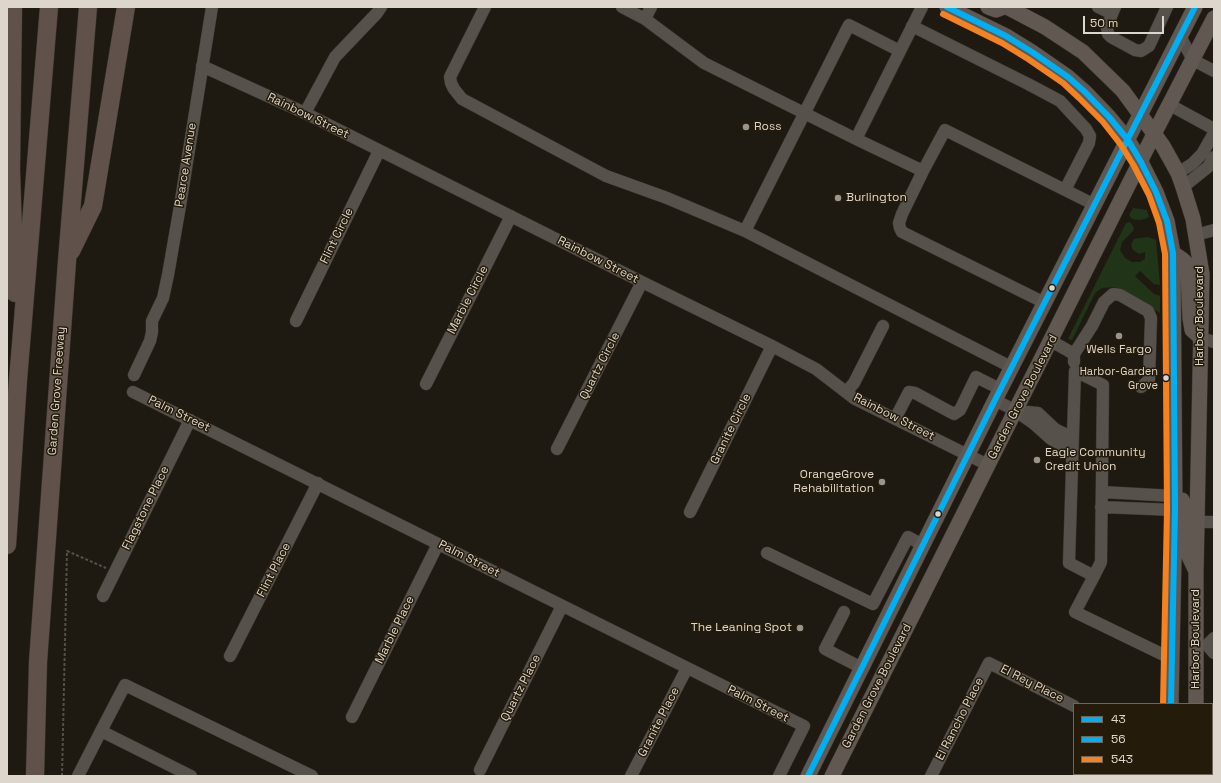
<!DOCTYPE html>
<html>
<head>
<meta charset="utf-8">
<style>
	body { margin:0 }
	#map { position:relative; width:1221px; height:783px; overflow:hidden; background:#1f1a11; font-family:"Space Grotesk",sans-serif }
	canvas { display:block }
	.frame { position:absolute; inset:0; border:8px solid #ddd6cd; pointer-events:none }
	.legend { position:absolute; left:1073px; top:703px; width:140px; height:72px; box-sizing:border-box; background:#251b0b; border:1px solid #6f6659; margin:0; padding:5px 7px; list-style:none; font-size:12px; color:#ddd6cd }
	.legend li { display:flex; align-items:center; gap:8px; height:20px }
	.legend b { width:20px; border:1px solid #6f6659 }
	.scale { position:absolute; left:1083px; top:16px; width:81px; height:18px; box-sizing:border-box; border:2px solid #ddd6cd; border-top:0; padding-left:5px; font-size:12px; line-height:14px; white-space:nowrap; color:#ddd6cd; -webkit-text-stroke:3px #251b0b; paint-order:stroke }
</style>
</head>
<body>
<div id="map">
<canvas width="1221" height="783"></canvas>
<div class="frame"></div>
<ul class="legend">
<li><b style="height:5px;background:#00aff2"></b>43</li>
<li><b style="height:5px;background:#00aff2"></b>56</li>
<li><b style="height:5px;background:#f48221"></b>543</li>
</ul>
<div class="scale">50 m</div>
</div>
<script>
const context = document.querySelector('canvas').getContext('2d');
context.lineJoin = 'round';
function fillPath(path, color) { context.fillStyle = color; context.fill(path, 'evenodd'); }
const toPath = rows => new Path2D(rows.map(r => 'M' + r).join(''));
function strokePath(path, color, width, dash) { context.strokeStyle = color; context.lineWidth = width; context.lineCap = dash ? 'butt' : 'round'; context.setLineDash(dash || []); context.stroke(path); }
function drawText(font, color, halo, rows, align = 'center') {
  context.font = font + ' "Space Grotesk",sans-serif'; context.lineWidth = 3; context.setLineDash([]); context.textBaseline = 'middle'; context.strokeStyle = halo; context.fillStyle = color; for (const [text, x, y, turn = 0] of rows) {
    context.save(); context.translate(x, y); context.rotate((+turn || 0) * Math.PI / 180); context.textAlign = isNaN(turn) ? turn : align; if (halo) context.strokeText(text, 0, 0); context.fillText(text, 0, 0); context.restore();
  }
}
fillPath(toPath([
	[1133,208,1147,210,1149,217,1145,219,1139,220,1132,219,1129,215],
	[1130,222,1134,228,1133,231,1122,242,1120,250,1125,258,1132,262,1140,262,1145,259,1145,252,1139,254,1133,250,1131,245,1134,239,1140,238,1148,237,1156,240,1160,285,1154,284,1140,271,1135,276,1154,294,1160,296,1160,313,1115,287,1102,288,1095,293,1072,340,1068,339,1126,223]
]), '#203517');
const minor = toPath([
	[485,7,450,77,451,83,454,89,462,99,606,176,667,198,745,231,1011,367],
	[622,7,645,19,704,63,856,139,923,171,902,214,899,223,900,228,902,232,1045,303],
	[1098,7,1112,14,1115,7],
	[1112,14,1107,28,1108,34,1111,37,1135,50,1141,51,1149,46,1167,7],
	[645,19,651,7],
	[912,26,1028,84,1060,101,1086,129,1090,136,1089,143,1065,190],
	[1180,36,1193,60,1214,71],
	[202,66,305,113,642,282,772,346,816,369,855,399,988,465],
	[1170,105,1214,129],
	[305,113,335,57,377,13,381,7],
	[856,139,922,7],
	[923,171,945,130,1095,205],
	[1178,173,1192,164,1202,154,1214,133],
	[1183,187,1208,167,1214,157],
	[745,231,849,25,900,51],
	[1196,235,1214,230],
	[296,321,379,151],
	[1201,338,1214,342],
	[1051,341,1074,354,1074,362],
	[1074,354,1092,326,1104,302,1113,294,1120,295,1148,311,1151,318,1149,380,1141,387],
	[1075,371,1103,385,1101,562,1094,576,1069,563,1075,371],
	[134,375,150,341,152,332,152,321,163,298,168,275,180,206,212,7],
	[426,384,511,216],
	[133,392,804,726,779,776],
	[846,392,854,383,883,326],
	[995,400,1016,411,1033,423,1051,439,1073,451],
	[1017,411,1038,413,1055,429,1073,438],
	[895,419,909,392,915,393,954,414,960,410,976,377,1000,389],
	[557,449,642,282],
	[1102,492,1174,496],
	[1101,507,1175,510],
	[690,512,772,346],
	[1197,522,1214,522],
	[767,553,873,604,908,537,923,545],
	[1094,576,1075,612,1172,659],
	[103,596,190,420],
	[844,612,825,649,862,668],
	[1214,638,1207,645,1214,653],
	[230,656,318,483],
	[352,717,438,544],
	[101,731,191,776],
	[480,770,562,606],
	[78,776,101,731,125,685,312,776],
	[631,776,687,668],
	[931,776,989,663,1074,706],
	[1100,776,1101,774]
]);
const major = toPath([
	[947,7,1006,36,1032,52,1068,77,1085,92,1109,117,1128,140,1141,162,1156,192,1167,221,1173,253,1175,510,1171,704],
	[988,7,996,10,1004,7],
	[1007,7,1045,27,1083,52,1123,91,1163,146,1178,173,1183,187,1193,219,1202,274,1196,572,1196,704],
	[1173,253,1183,260,1186,263,1188,273,1190,318,1192,330,1201,338],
	[1182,500,1185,507,1185,548,1195,569],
	[1197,774,1197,776],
	[808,776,995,400,1195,7],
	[832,776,1154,134,1214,18],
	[1170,776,1170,774]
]);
const highway = toPath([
	[13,7,11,170,15,293],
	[71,251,93,206,126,7],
	[7,545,18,380,49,7],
	[35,776,38,662,67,261,88,7]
]);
strokePath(minor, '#37332d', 13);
strokePath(major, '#37332d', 16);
strokePath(highway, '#37332d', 19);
strokePath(toPath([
	[62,776,67,551,106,568]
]), '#545049', 2, [3, 2]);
strokePath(minor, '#56514b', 12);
strokePath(major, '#615851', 15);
strokePath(highway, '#60524a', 18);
strokePath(toPath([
	[947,7,1006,36,1032,52,1068,77,1085,92,1109,117,1128,140,1141,162,1156,192,1167,221,1173,253,1175,510,1171,704]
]), '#00aff2', 6);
strokePath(toPath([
	[808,776,995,400,1195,7]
]), '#00aff2', 6);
strokePath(toPath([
	[943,14,1002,43,1028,59,1063,83,1079,98,1103,122,1121,145,1134,166,1149,195,1159,223,1165,254,1167,510,1163,704]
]), '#f48221', 6);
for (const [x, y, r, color] of [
	[746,127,4,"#9a948b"],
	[838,198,4,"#9a948b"],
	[1052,288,3.5,"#ddd6cd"],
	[1119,336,4,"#9a948b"],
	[1166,378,3.5,"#ddd6cd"],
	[1037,460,4,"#9a948b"],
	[882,482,4,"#9a948b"],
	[938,514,3.5,"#ddd6cd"],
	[800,628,4,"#9a948b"]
]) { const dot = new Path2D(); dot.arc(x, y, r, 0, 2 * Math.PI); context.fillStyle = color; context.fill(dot); strokePath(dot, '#251b0b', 1.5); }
drawText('11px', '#ddd6cd', '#251b0b', [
	["Harbor-Garden",1158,372],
	["Grove",1158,386]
], 'right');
drawText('12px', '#ddd6cd', '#251b0b', [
	["Rainbow Street",308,116,26],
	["Pearce Avenue",186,165,-81],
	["Flint Circle",337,236,-64],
	["Rainbow Street",598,260,27],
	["Marble Circle",468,300,-63],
	["Harbor Boulevard",1200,316,-90],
	["Quartz Circle",600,366,-63],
	["Garden Grove Freeway",57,391,-86],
	["Garden Grove Boulevard",1023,397,-63],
	["Palm Street",179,414,26],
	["Rainbow Street",894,417,27],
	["Granite Circle",731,429,-64],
	["Flagstone Place",146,508,-64],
	["Palm Street",469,559,27],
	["Flint Place",274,570,-63],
	["Marble Place",395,630,-64],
	["Harbor Boulevard",1196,639,-90],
	["El Rey Place",1032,684,27],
	["Garden Grove Boulevard",877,686,-63],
	["Quartz Place",521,688,-63],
	["Palm Street",758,704,27],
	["El Rancho Place",960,719,-63],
	["Granite Place",659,722,-63]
]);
drawText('12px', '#ddd6cd', '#251b0b', [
	["Ross",754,127],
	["Burlington",846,198],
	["Wells Fargo",1119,350,"center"],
	["Eagle Community",1045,453],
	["Credit Union",1045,467],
	["OrangeGrove",874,475,"right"],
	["Rehabilitation",874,489,"right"],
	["The Leaning Spot",792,628,"right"]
], 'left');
</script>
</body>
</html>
